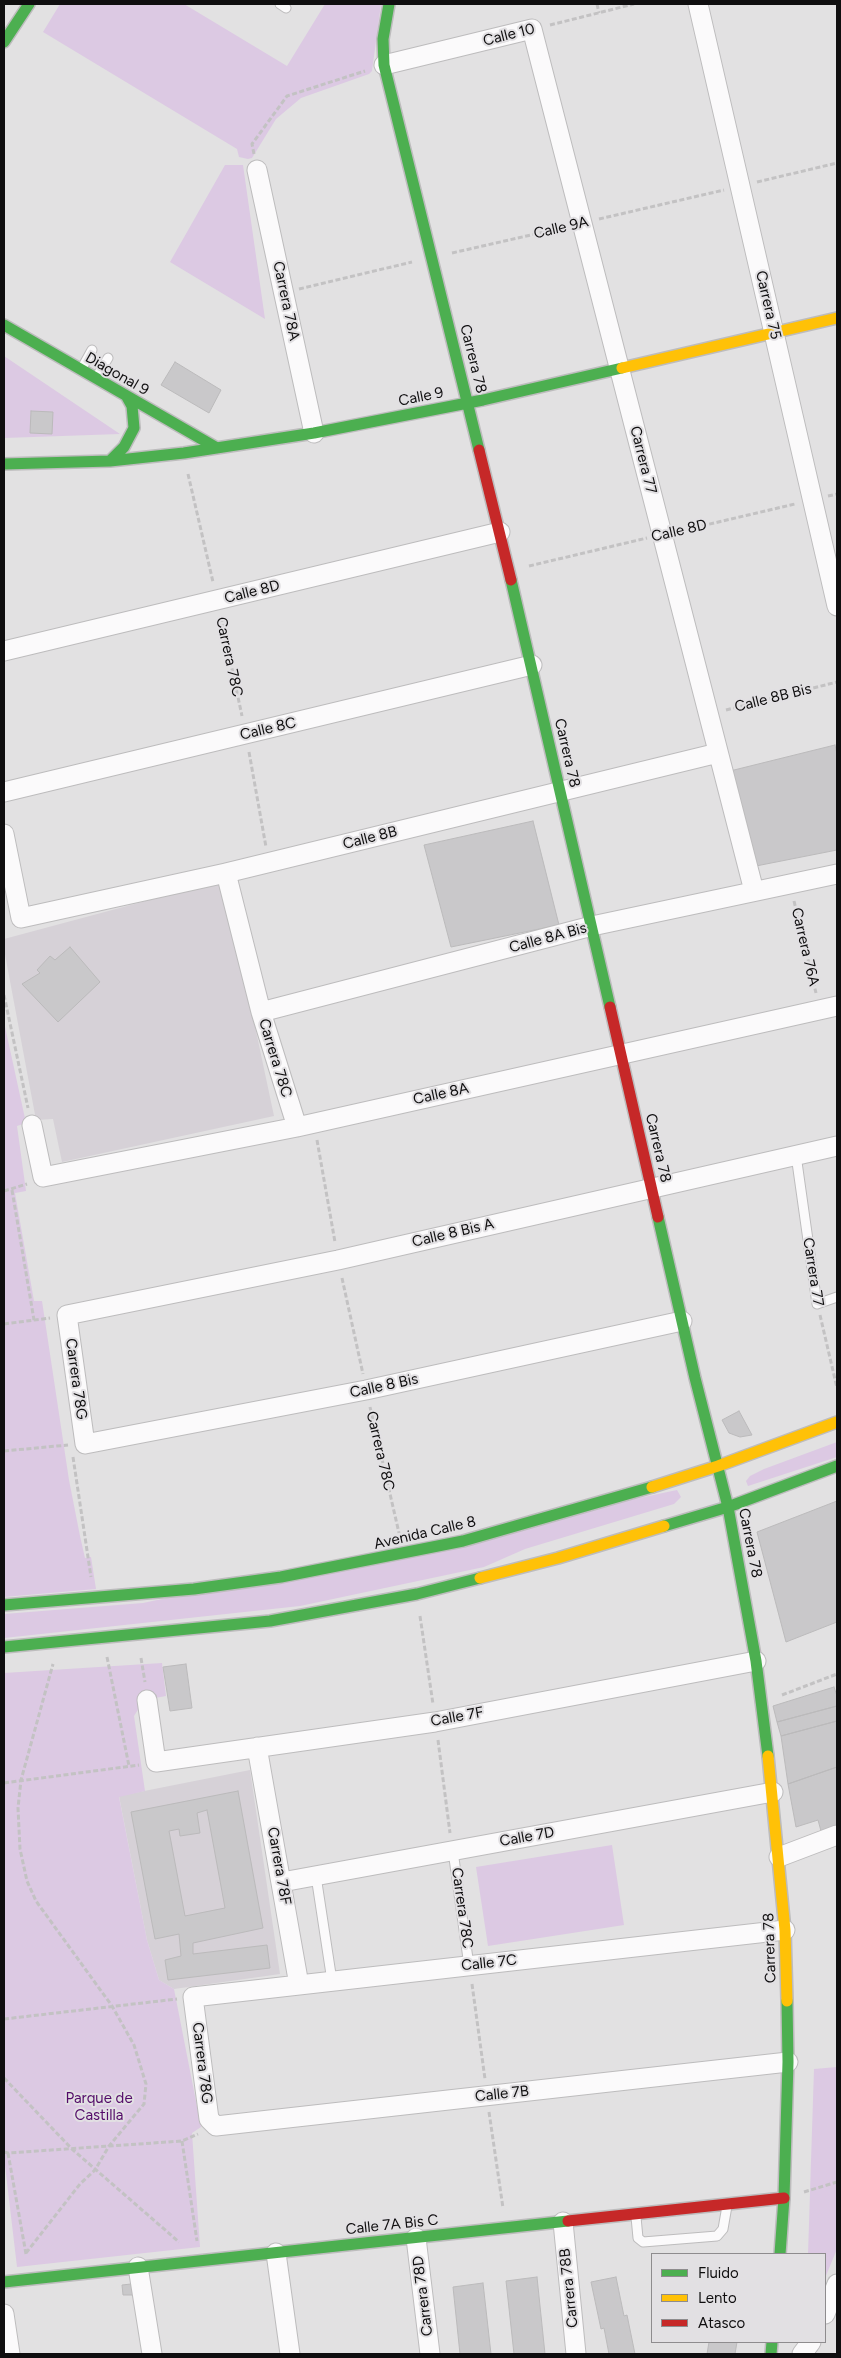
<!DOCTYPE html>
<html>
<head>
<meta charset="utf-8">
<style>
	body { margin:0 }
	#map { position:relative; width:841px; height:2358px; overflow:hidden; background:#e2e1e2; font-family:Figtree,sans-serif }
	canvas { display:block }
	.frame { position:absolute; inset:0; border:5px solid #0f0e0f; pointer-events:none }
	.legend { position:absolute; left:651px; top:2253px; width:175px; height:90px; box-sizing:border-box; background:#e2e0e3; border:1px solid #8e8c8e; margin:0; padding:6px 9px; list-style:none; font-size:15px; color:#0f0e0f }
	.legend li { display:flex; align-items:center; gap:10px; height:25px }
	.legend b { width:25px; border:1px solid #8e8c8e }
</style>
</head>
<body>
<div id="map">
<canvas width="841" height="2358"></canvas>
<div class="frame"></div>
<ul class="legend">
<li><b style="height:6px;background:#4caf50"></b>Fluido</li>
<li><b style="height:6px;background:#ffc107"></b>Lento</li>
<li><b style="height:6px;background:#c62828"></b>Atasco</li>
</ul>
</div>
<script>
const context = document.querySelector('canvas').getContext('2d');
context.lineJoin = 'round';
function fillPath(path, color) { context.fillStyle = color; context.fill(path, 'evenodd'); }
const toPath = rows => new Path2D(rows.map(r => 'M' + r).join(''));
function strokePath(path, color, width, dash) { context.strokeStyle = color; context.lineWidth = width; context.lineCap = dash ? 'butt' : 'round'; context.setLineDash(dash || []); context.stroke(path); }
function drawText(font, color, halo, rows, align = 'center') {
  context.font = font + ' Figtree,sans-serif'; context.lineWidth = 4; context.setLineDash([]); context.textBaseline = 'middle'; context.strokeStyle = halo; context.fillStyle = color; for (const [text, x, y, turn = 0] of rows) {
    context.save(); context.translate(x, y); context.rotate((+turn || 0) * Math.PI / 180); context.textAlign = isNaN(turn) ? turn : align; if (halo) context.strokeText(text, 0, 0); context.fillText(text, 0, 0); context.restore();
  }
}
fillPath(toPath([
	[224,880,274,1116,62,1162,53,1119,36,1120,4,949,4,939],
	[250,1770,280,1974,174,1989,159,1980,147,1940,119,1796]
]), '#d6d1d7');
fillPath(toPath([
	[60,4,184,4,287,66,325,4,381,4,372,71,369,74,301,98,276,119,252,158,248,159,239,157,237,149,43,32],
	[225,165,243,165,265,319,170,262],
	[4,356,120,434,4,438],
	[4,1022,26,1123,17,1126,26,1191,15,1193,34,1301,42,1301,69,1480,80,1536,85,1558,91,1557,96,1589,4,1597],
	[837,1442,837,1457,748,1486,746,1481,750,1476,764,1469],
	[677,1490,681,1497,674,1504,525,1549,484,1567,300,1606,4,1638,4,1614,143,1603],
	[162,1663,166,1696,144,1700,134,1716,145,1791,119,1797,147,1940,159,1980,174,1989,201,2127,192,2133,200,2247,17,2267,4,2157,4,1673],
	[612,1845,624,1925,488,1946,476,1867],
	[837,2067,837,2249,825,2278,825,2254,808,2254,814,2069]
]), '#dcc9e3');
const building = toPath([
	[175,362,221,390,209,413,161,385,175,362],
	[31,411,53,412,52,434,30,433,31,411],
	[835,745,837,754,837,850,756,866,730,771,835,745],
	[533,821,559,925,451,947,424,845,533,821],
	[70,947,100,982,58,1022,22,984,40,973,37,970,50,956,55,960,70,947],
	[739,1411,752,1435,740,1437,729,1433,722,1420,739,1411],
	[837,1501,837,1622,786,1642,757,1532,837,1501],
	[186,1664,192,1708,170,1711,163,1667,186,1664],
	[834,1687,837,1696,837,1706,777,1722,773,1706,834,1687],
	[837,1706,837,1721,781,1736,777,1722,837,1706],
	[837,1721,837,1767,788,1784,781,1736,837,1721],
	[837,1767,837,1826,821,1831,818,1820,796,1827,788,1784,837,1767],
	[238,1791,263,1928,193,1943,193,1954,267,1945,270,1968,168,1980,165,1960,181,1956,179,1934,155,1939,131,1812,238,1791],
	[207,1810,225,1908,185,1916,169,1831,179,1829,180,1836,200,1833,197,1813,207,1810],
	[537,2277,545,2354,514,2354,506,2281,537,2277],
	[616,2277,624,2316,627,2315,635,2354,609,2354,604,2328,601,2329,591,2282,616,2277],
	[483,2283,491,2354,460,2354,453,2287,483,2283],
	[131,2284,133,2295,123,2295,122,2285,131,2284],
	[709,2342,737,2342,735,2354,707,2354,709,2342]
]);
fillPath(building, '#c9c8ca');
strokePath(building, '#bbbabb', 1);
const lane = toPath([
	[280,4,286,8],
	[82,368,92,350],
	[97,376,108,358],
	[796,1155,817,1304,837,1297],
	[453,1851,469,1966],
	[316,1876,332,1981],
	[636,2217,638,2238,643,2242,717,2236,723,2229,727,2206]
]);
const street = toPath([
	[698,4,837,606],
	[384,65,532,29,754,891],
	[257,170,314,433],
	[4,651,500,532],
	[4,792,532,665],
	[4,834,21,918,226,873,718,753],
	[226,873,261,1012,297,1127],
	[261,1012,592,926,837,874],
	[32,1125,43,1177,297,1127,837,1006],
	[682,1321,366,1390,85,1444,67,1315,338,1260,837,1146],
	[147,1700,156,1762,435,1722,756,1661],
	[257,1747,299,1985],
	[779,1857,837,1835],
	[282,1882,773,1792],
	[785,1930,193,1997,209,2119,216,2126,788,2062],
	[563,2222,576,2354],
	[416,2238,430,2354],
	[276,2253,290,2354],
	[138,2267,152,2354],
	[4,2314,10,2354],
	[825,2314,837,2284],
	[802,2354,811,2342]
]);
const fast = toPath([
	[389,4,383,39,384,65,479,450],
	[4,42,29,4],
	[4,325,217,448],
	[110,461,124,447,134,428,132,406,127,397],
	[4,464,110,461,184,453,314,433,483,400,622,368],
	[511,580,610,1007],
	[658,1217,695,1378,728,1507,756,1661,768,1756],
	[664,1526,728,1507,837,1466],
	[4,1605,194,1589,281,1577,463,1541,652,1487],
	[4,1647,270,1621,417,1594,480,1578],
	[780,2254,784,2198,788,2062,787,2001],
	[4,2282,568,2221],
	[771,2354,772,2342]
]);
const slow = toPath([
	[622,368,837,318],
	[652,1487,718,1466,837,1422],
	[480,1578,558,1558,664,1526],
	[768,1756,785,1930,787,2001]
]);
const jam = toPath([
	[479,450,511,580],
	[610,1007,658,1217],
	[568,2221,784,2198]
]);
strokePath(lane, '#bdbcbd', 11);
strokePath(street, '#bdbcbd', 21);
strokePath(fast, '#bdbcbd', 14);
strokePath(slow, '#bdbcbd', 14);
strokePath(jam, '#bdbcbd', 14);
strokePath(toPath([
	[597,4,599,13],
	[550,25,634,4],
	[254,154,252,144,287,96,365,71],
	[757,182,837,163],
	[599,219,724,190],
	[452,253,566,227],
	[299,289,412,262],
	[188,474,213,582],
	[828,496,837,494],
	[680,531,795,504],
	[529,566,647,538],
	[221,617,242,716],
	[726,710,837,682],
	[249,752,266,847],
	[794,901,816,993],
	[4,995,28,1108],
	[317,1140,335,1242],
	[12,1190,34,1320],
	[4,1191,27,1184],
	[342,1278,363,1374],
	[820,1315,837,1388],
	[4,1324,50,1318],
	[370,1407,399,1533],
	[4,1451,68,1445],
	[73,1457,91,1577],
	[420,1616,433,1704],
	[107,1657,129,1766],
	[141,1658,145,1682],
	[782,1695,837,1674],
	[438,1740,450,1833],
	[4,1783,139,1765],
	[472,1984,485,2079],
	[4,2019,177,1999],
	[4,2078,72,2149,179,2242],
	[489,2112,503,2208],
	[182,2141,197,2241],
	[4,2152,8,2153,182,2141,198,2134],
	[8,2153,26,2254],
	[804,2192,837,2182],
	[26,2253,80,2184,95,2170,109,2146,144,2104,146,2084,134,2045,112,2006,36,1901,27,1881,20,1849,18,1808,21,1780,53,1664]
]), '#c3c2c3', 3, [5, 2.5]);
strokePath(lane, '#fbfafb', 9);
strokePath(street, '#fbfafb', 19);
strokePath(fast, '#4caf50', 11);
strokePath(slow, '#ffc107', 11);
strokePath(jam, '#c62828', 11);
drawText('15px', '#0f0e0f', '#e2e0e3', [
	["Calle 10",509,35,-14],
	["Calle 9A",561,228,-13],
	["Carrera 78A",286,301,78],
	["Carrera 75",768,305,77],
	["Carrera 78",473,359,76],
	["Diagonal 9",117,374,30],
	["Calle 9",421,397,-11],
	["Carrera 77",643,460,76],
	["Calle 8D",679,531,-13],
	["Calle 8D",252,592,-14],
	["Carrera 78C",229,657,78],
	["Calle 8B Bis",773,698,-14],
	["Calle 8C",268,729,-13],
	["Carrera 78",567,753,77],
	["Calle 8B",370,838,-14],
	["Calle 8A Bis",548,938,-15],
	["Carrera 76A",805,947,77],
	["Carrera 78C",275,1058,73],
	["Calle 8A",441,1094,-12],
	["Carrera 78",658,1148,77],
	["Calle 8 Bis A",453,1233,-13],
	["Carrera 77",813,1272,81],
	["Carrera 78G",76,1379,82],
	["Calle 8 Bis",384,1386,-12],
	["Carrera 78C",380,1451,77],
	["Avenida Calle 8",425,1533,-13],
	["Carrera 78",750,1543,79],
	["Calle 7F",457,1717,-10],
	["Calle 7D",527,1837,-10],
	["Carrera 78F",279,1866,80],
	["Carrera 78C",462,1908,82],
	["Carrera 78",770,1948,-92],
	["Calle 7C",489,1963,-6],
	["Carrera 78G",202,2063,83],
	["Calle 7B",502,2094,-6],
	["Calle 7A Bis C",392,2225,-6],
	["Carrera 78B",569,2288,-96],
	["Carrera 78D",423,2296,-97]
]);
drawText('15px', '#530b69', '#e2e0e3', [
	["Parque de",99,2099],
	["Castilla",99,2116]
]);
</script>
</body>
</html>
